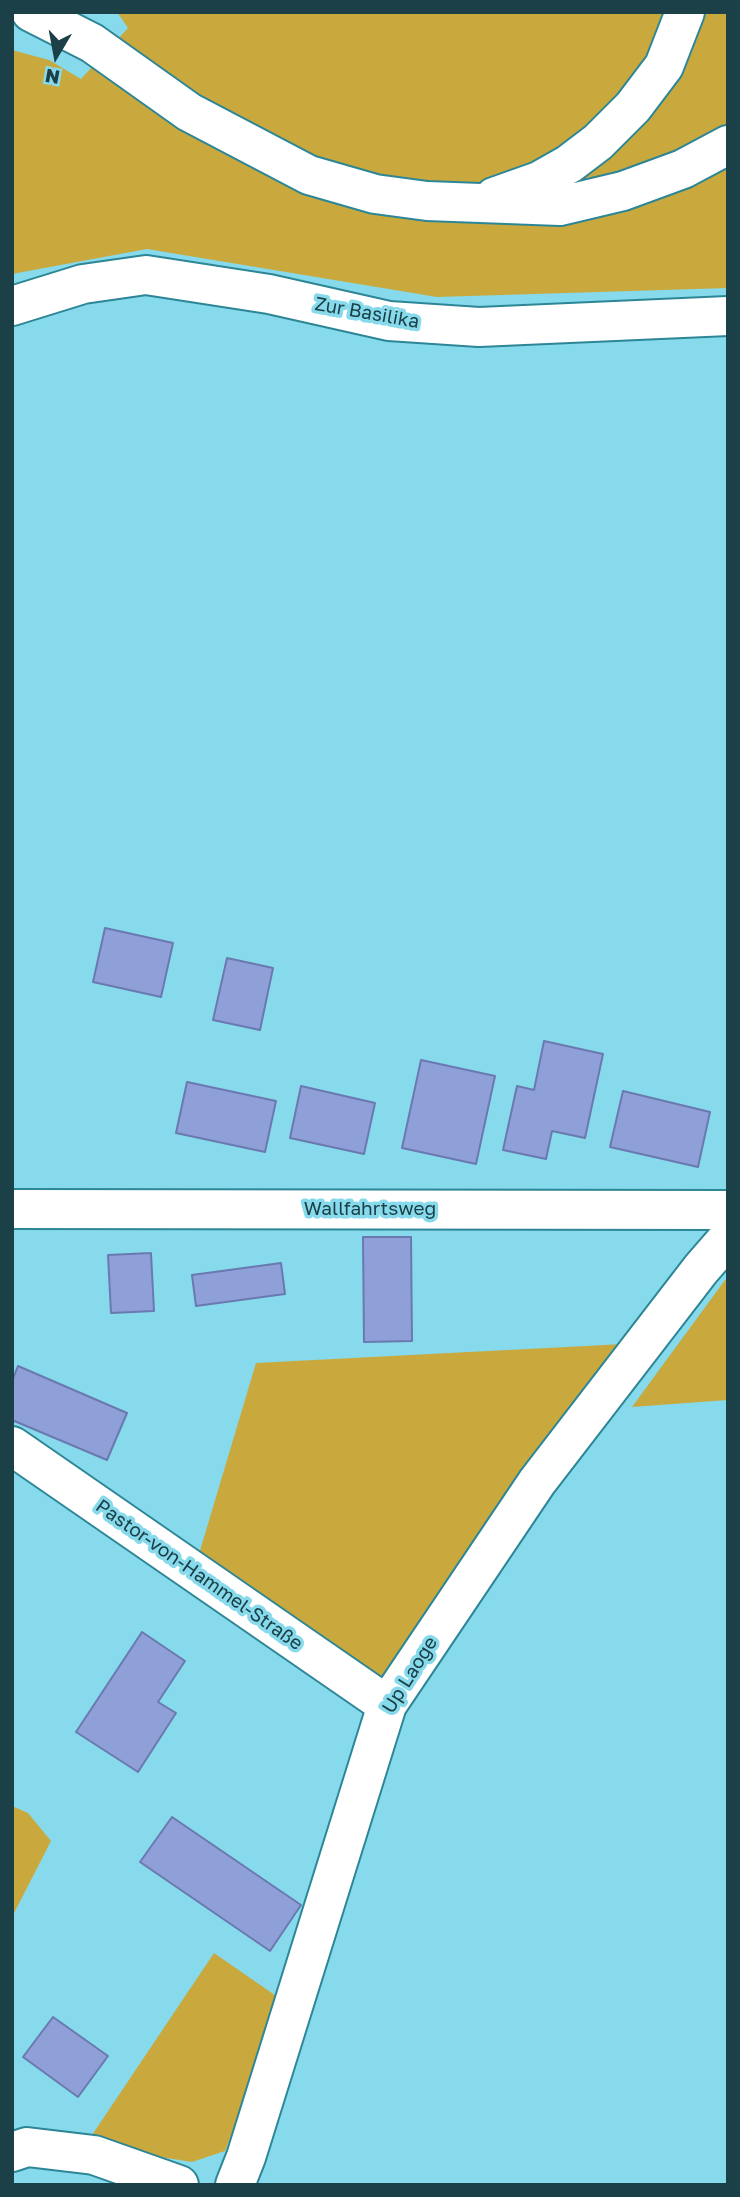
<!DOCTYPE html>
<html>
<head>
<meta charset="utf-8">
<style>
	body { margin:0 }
	#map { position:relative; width:740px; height:2197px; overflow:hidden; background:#86daeb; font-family:"Golos Text",sans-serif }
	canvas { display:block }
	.frame { position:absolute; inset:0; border:14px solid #1c4047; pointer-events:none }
	.north { position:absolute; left:21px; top:21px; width:70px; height:70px; -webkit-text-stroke:5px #86daeb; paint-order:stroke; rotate:190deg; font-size:19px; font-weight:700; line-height:28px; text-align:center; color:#1c4047 }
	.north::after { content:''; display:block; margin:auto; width:24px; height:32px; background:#1c4047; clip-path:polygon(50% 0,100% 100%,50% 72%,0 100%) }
</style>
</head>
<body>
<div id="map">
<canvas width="740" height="2197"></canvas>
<div class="frame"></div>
<div class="north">N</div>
</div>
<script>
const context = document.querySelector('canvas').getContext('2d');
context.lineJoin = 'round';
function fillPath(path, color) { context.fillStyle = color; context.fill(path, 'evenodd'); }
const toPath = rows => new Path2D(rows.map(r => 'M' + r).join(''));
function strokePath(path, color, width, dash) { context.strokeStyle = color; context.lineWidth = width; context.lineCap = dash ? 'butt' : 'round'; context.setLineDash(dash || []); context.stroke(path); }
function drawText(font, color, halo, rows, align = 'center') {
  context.font = font + ' "Golos Text",sans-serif'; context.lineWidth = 7; context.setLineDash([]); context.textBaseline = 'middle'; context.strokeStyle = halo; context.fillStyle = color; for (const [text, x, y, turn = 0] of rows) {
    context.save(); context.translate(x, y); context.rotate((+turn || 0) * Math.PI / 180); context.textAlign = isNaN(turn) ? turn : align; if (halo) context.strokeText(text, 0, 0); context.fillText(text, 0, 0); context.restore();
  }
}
fillPath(toPath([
	[117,12,728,12,728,288,437,297,147,249,12,274,12,50,49,60,81,79,128,28],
	[725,1280,728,1280,728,1400,632,1407],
	[624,1344,384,1692,196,1564,256,1363],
	[12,1806,28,1813,51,1841,12,1917],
	[214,1953,282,2000,225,2151,192,2162,129,2152,88,2141]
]), '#c9a93e');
const building = toPath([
	[105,928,173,943,161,997,93,982,105,928],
	[227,958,273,968,260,1030,213,1020,227,958],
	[544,1041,603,1054,585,1138,552,1131,546,1159,503,1150,517,1086,534,1090,544,1041],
	[421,1060,495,1076,476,1164,402,1148,421,1060],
	[187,1082,276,1101,265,1152,176,1133,187,1082],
	[301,1086,375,1103,364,1154,290,1138,301,1086],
	[623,1091,710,1112,698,1167,610,1147,623,1091],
	[363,1237,411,1237,412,1341,364,1342,363,1237],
	[151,1253,154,1311,111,1313,108,1255,151,1253],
	[281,1263,285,1294,196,1306,192,1275,281,1263],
	[18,1366,127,1413,107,1460,12,1420,12,1381,18,1366],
	[142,1632,185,1661,158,1702,176,1713,138,1772,76,1732,142,1632],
	[172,1817,301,1905,270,1951,140,1862,172,1817],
	[53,2017,108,2056,78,2097,23,2057,53,2017]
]);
fillPath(building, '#8fa0d8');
strokePath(building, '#6a79af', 2);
const minor = toPath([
	[12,306,83,284,146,275,269,294,389,321,479,327,728,316],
	[12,1209,728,1210],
	[12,1446,387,1705],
	[12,2152,27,2147,94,2155,179,2185],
	[235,2185,246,2157,387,1705,537,1482,701,1269,728,1238]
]);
const highway = toPath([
	[31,12,92,43,189,112,309,175,375,194,427,201,560,206,623,191,683,169,728,145],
	[494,197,539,181,569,164,598,142,633,107,664,66,685,12]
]);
strokePath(minor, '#2d8696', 42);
strokePath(highway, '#2d8696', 42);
strokePath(minor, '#fff', 38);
strokePath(highway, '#fff', 38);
drawText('19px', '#1c4047', '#86daeb', [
	["Zur Basilika",367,313,10],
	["Wallfahrtsweg",370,1209],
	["Pastor-von-Hammel-Straße",199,1575,35],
	["Up Laoge",410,1675,-58]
]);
</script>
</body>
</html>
